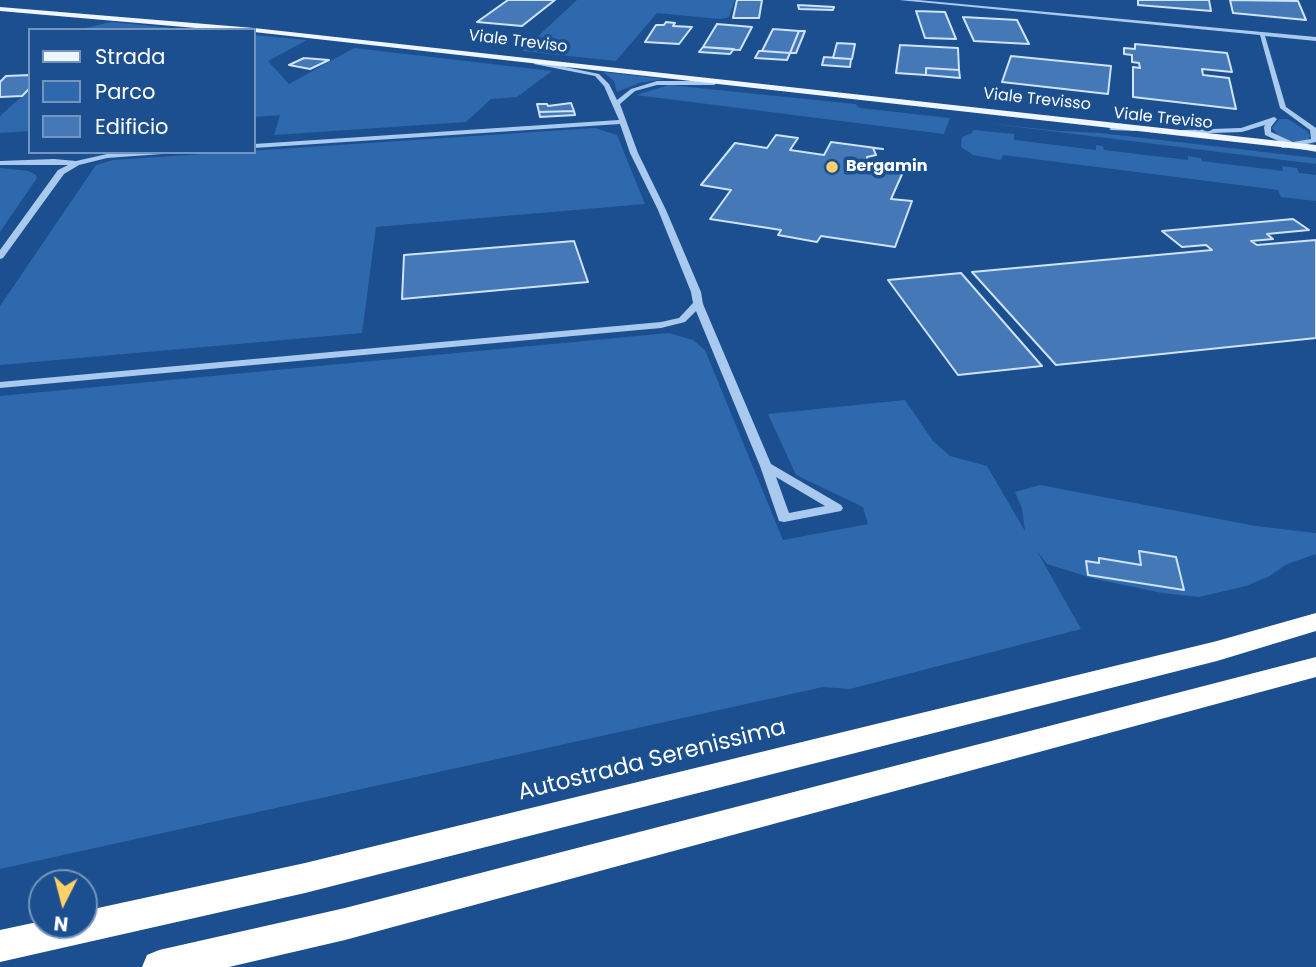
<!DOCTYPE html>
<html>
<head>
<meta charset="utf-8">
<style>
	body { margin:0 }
	#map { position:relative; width:1316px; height:967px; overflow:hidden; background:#1b4f8f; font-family:Poppins,sans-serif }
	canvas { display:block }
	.legend { position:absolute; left:28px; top:28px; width:228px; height:126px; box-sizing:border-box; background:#1b4f8f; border:2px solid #7695bc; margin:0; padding:9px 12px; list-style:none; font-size:21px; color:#fff }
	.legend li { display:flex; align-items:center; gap:14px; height:35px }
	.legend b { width:35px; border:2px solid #7695bc }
	.north { position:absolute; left:28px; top:869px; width:70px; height:70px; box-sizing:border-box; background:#1b4f8f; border:2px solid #7695bc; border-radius:50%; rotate:186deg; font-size:19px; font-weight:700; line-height:28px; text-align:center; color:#fff }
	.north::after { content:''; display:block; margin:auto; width:24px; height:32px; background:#ffd166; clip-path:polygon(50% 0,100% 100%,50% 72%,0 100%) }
</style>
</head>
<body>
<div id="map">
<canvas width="1316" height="967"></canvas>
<ul class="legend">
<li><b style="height:9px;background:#f0f6ff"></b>Strada</li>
<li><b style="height:19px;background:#2e69ad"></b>Parco</li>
<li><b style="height:19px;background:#4478b7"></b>Edificio</li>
</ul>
<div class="north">N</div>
</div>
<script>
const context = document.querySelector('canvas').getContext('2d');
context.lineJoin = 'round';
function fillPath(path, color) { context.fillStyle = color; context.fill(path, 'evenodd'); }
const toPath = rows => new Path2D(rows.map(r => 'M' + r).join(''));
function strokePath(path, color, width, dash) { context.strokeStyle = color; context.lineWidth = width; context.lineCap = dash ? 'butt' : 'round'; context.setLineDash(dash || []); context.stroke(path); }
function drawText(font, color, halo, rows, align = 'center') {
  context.font = font + ' Poppins,sans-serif'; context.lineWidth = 7; context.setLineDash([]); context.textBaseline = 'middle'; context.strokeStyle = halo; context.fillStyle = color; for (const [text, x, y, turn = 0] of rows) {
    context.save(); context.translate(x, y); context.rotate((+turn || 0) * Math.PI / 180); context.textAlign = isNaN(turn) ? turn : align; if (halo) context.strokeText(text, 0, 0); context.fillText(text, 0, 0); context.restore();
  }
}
fillPath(toPath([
	[577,0,735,0,729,17,720,19,657,13,616,61,522,51],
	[111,22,192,30,77,30],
	[254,35,307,40,268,61,289,84,354,48,552,71,517,97,491,99,466,122,274,135,280,115,254,117],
	[603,72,665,79,639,83,617,92,614,81],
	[669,85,855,104,860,108,950,118,944,134,636,95],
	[30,89,30,131,0,133,0,116],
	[1279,119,1288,119,1307,131,1310,136,1308,140,1296,143,1279,136,1272,128],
	[978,122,1059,131,1100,133,1316,158,1316,164],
	[595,128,617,135,645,204,376,227,362,333,0,365,0,306,96,165,113,160],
	[973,130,1014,134,1014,140,1096,150,1096,145,1103,146,1104,150,1188,160,1188,156,1201,158,1202,161,1283,171,1282,166,1297,168,1299,173,1316,175,1316,201,1281,197,1278,190,1003,155,1001,160,973,155,961,147,962,137,972,133],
	[0,168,29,171,36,175,37,178,0,232],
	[669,333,693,340,705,350,783,540,868,524,863,507,796,475,768,414,905,400,933,441,950,456,987,466,1025,531,1022,509,1015,492,1040,485,1256,526,1316,533,1316,554,1287,564,1270,576,1246,586,1199,597,1162,593,1095,579,1047,564,1037,551,1081,629,850,689,823,687,0,869,0,396]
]), '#2e69ad');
const building = toPath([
	[508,0,555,0,522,26,477,22,508,0],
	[737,0,762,0,759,18,733,18,737,0],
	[1138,0,1209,0,1211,11,1138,5,1138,0],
	[1230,0,1298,1,1306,20,1233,13,1230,0],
	[798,5,834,7,833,10,799,9,798,5],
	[916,11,945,12,956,39,925,38,916,11],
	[963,17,1017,20,1029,44,974,41,963,17],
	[666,22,675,23,673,26,692,27,679,44,645,42,656,25,664,25,666,22],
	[717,24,752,27,740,50,703,47,717,24],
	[773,29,799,31,790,53,762,51,773,29],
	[799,31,805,31,796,53,790,53,799,31],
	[837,43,855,44,852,59,833,58,837,43],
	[1135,44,1227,53,1232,72,1202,69,1203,75,1229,78,1236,109,1133,97,1133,67,1140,68,1139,63,1132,62,1132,55,1124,54,1124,48,1135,49,1135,44],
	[900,45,958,48,959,70,926,68,926,75,896,73,900,45],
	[703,47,734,49,730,54,699,52,703,47],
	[759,51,762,51,790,53,787,60,755,58,759,51],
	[1011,56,1111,66,1108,94,1002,82,1011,56],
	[824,57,851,59,850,67,822,65,824,57],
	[304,58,329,60,310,69,289,65,304,58],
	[926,68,959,70,960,78,926,75,926,68],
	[30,75,30,88,22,96,0,97,0,82,6,76,30,75],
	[571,103,574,111,539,112,537,104,547,104,548,106,571,103],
	[574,111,575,115,540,117,539,112,574,111],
	[776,135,798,138,790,150,824,155,831,142,883,149,873,148,876,155,867,157,868,164,898,165,899,171,903,171,907,163,891,199,912,201,895,247,821,236,817,242,778,235,781,230,710,219,731,190,701,185,735,143,767,148,776,135],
	[1293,219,1309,230,1267,234,1273,239,1251,241,1257,245,1316,240,1316,338,1056,365,972,272,1212,250,1206,245,1182,247,1162,231,1293,219],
	[574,241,588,282,402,299,404,255,574,241],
	[961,273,1042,366,958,375,888,280,961,273],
	[1139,551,1176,557,1184,590,1088,575,1086,561,1099,563,1099,558,1141,565,1139,551]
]);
fillPath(building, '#4478b7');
strokePath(building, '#cfe3fa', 2);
fillPath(toPath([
	[899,0,918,0,1316,37,1316,41,1265,36,1286,107,1316,128,1316,142,1302,145,1316,148,1316,152,1292,147,1282,148,1281,146,1285,144,1265,135,1264,127,1265,125,1242,132,1182,134,1178,132,1182,130,1241,128,1274,117,1277,119,1271,127,1271,132,1293,142,1311,139,1310,130,1280,108,1260,35,899,0],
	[536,61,599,74,609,84,617,100,631,89,657,81,714,81,717,83,714,85,657,85,635,91,620,104,638,153,666,210,701,292,703,304,771,464,841,505,843,508,841,511,784,522,779,521,760,466,696,311,685,322,661,328,0,388,0,382,661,322,679,318,693,303,691,292,658,210,630,153,620,124,254,148,254,144,619,120,604,86,595,76,534,64,536,61],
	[776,477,825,506,789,513,776,477],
	[1113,127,1135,127,1139,129,1135,131,1111,130,1109,129,1113,127],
	[128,152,166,152,162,154,107,158,79,165,64,174,3,258,0,259,0,250,58,170,68,165,0,165,0,161,54,159,76,161,107,154,128,152]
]), '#a9c9ee');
fillPath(toPath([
	[0,7,254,28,1316,145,1316,151,254,32,254,30,219,30,0,11,0,7]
]), '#f0f6ff');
fillPath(toPath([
	[1316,613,1316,631,1217,661,305,893,0,962,0,930,42,921,42,925,84,925,84,911,305,863,1217,641,1316,613],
	[1316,657,1316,677,345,940,229,967,142,967,147,955,159,950,345,908,1316,657]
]), '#fff');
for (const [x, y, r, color] of [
	[832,167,7,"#ffd166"]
]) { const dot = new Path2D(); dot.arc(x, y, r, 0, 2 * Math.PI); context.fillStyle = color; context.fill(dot); strokePath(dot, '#1b4f8f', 2.5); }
drawText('16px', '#fff', '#1b4f8f', [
	["Viale Treviso",518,42,7],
	["Viale Trevisso",1037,100,6],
	["Viale Treviso",1163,119,6]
]);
drawText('bold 16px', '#fff', '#1b4f8f', [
	["Bergamin",846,167]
], 'left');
drawText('23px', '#fff', '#1b4f8f', [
	["Autostrada Serenissima",652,761,-14]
]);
</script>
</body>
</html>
